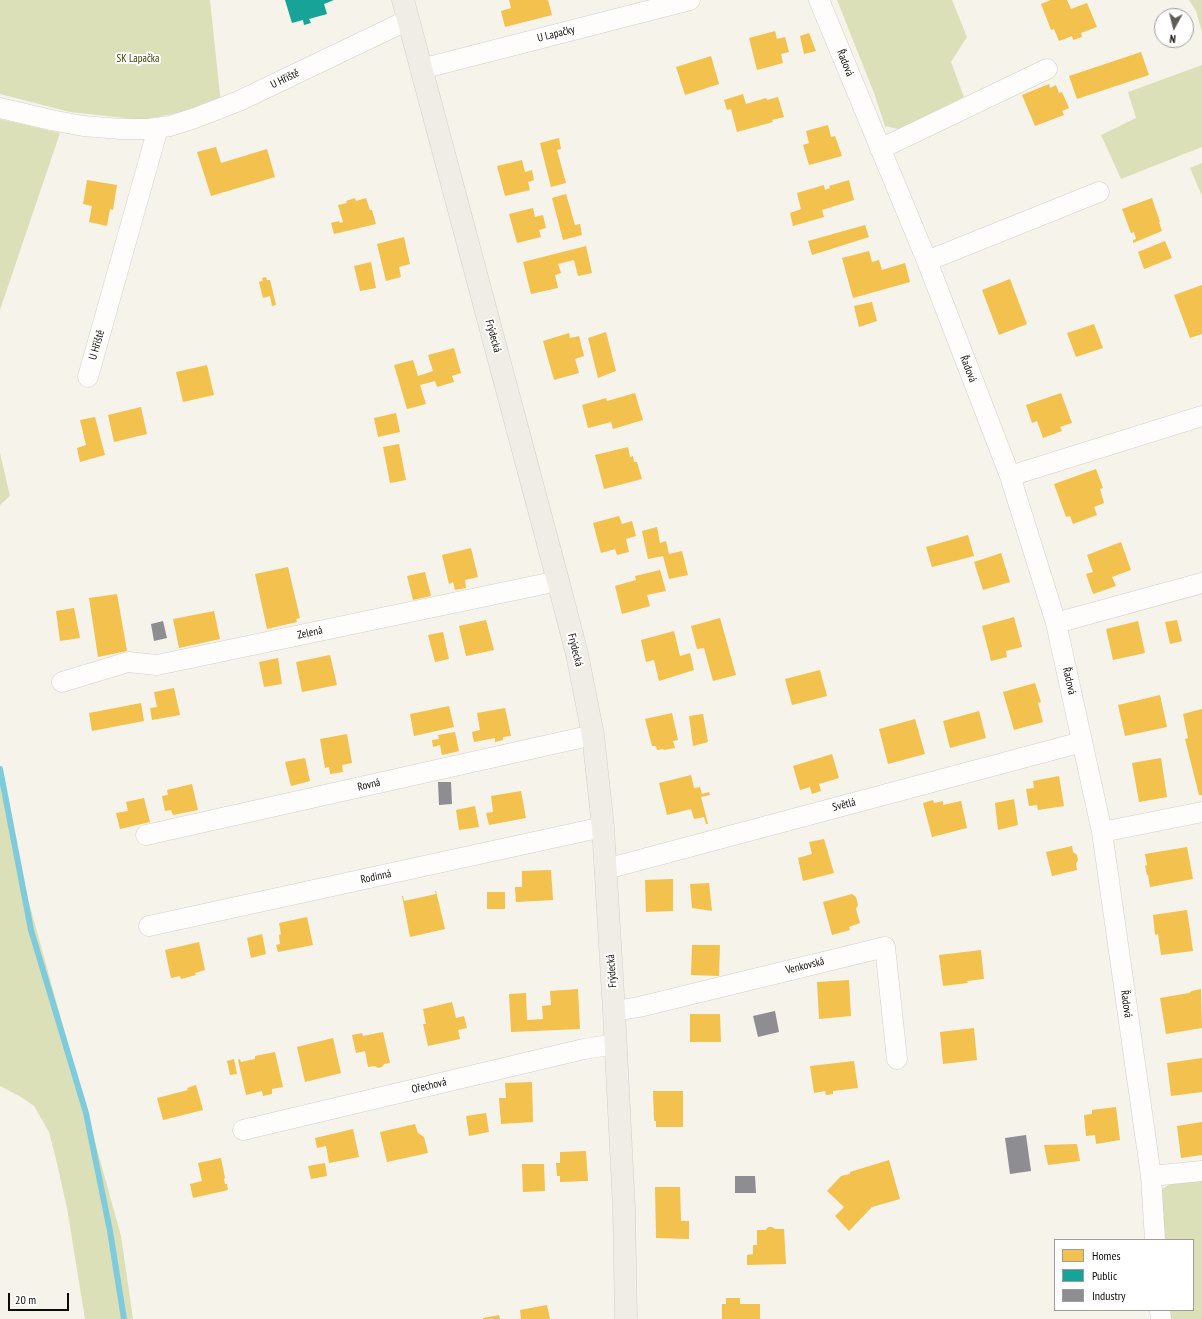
<!DOCTYPE html>
<html>
<head>
<meta charset="utf-8">
<style>
	body { margin:0 }
	#map { position:relative; width:1202px; height:1319px; overflow:hidden; background:#f6f3eb; font-family:"PT Sans Narrow",sans-serif }
	canvas { display:block }
	.legend { position:absolute; left:1054px; top:1239px; width:140px; height:72px; box-sizing:border-box; background:#fff; border:1px solid #9e9d9c; margin:0; padding:5px 7px; list-style:none; font-size:12px; color:#0d0b07 }
	.legend li { display:flex; align-items:center; gap:8px; height:20px }
	.legend b { width:20px; border:1px solid #9e9d9c }
	.north { position:absolute; left:1154px; top:8px; width:40px; height:40px; box-sizing:border-box; background:#fff; border:1px solid #9e9d9c; border-radius:50%; rotate:187deg; font-size:11px; font-weight:700; line-height:16px; text-align:center; color:#0d0b07 }
	.north::after { content:''; display:block; margin:auto; width:14px; height:18px; background:#5f5c57; clip-path:polygon(50% 0,100% 100%,50% 72%,0 100%) }
	.scale { position:absolute; left:8px; top:1293px; width:61px; height:18px; box-sizing:border-box; border:2px solid #0d0b07; border-top:0; padding-left:5px; font-size:12px; line-height:14px; white-space:nowrap; color:#0d0b07; -webkit-text-stroke:3px #fff; paint-order:stroke }
</style>
</head>
<body>
<div id="map">
<canvas width="1202" height="1319"></canvas>
<ul class="legend">
<li><b style="height:11px;background:#f2c14e"></b>Homes</li>
<li><b style="height:11px;background:#17a398"></b>Public</li>
<li><b style="height:11px;background:#8d8d92"></b>Industry</li>
</ul>
<div class="north">N</div>
<div class="scale">20 m</div>
</div>
<script>
const context = document.querySelector('canvas').getContext('2d');
context.lineJoin = 'round';
function fillPath(path, color) { context.fillStyle = color; context.fill(path, 'evenodd'); }
const toPath = rows => new Path2D(rows.map(r => 'M' + r).join(''));
function strokePath(path, color, width, dash) { context.strokeStyle = color; context.lineWidth = width; context.lineCap = dash ? 'butt' : 'round'; context.setLineDash(dash || []); context.stroke(path); }
function drawText(font, color, halo, rows, align = 'center') {
  context.font = font + ' "PT Sans Narrow",sans-serif'; context.lineWidth = 4; context.setLineDash([]); context.textBaseline = 'middle'; context.strokeStyle = halo; context.fillStyle = color; for (const [text, x, y, turn = 0] of rows) {
    context.save(); context.translate(x, y); context.rotate((+turn || 0) * Math.PI / 180); context.textAlign = isNaN(turn) ? turn : align; if (halo) context.strokeText(text, 0, 0); context.fillText(text, 0, 0); context.restore();
  }
}
fillPath(toPath([
	[0,0,210,0,221,104,143,120,70,112,0,94],
	[837,0,952,0,967,37,951,62,964,97,898,129,885,126,874,93],
	[1189,0,1202,0,1202,32,1196,11],
	[1202,65,1202,147,1121,179,1101,135,1136,118,1128,92],
	[0,119,60,133,0,310],
	[1202,163,1202,196,1190,168],
	[0,453,10,496,0,505],
	[0,766,20,870,121,1236,133,1319,85,1319,67,1208,56,1159,49,1132,34,1106,21,1097,0,1086],
	[1202,1180,1202,1319,1170,1319,1170,1310,1193,1310,1193,1240,1164,1240,1160,1193,1163,1188,1173,1183]
]), '#dce0b8');
fillPath(toPath([
	[509,0,548,0,552,15,505,27,501,11,511,8],
	[1051,0,1067,0,1071,9,1087,3,1097,27,1081,33,1082,37,1073,40,1072,36,1059,41,1054,29,1051,30,1041,4],
	[775,31,777,39,785,37,789,52,781,54,783,63,757,70,749,38],
	[809,33,816,51,804,54,800,36],
	[1141,52,1149,75,1077,99,1069,76],
	[711,56,719,84,685,95,676,67],
	[1049,84,1050,88,1056,85,1059,93,1062,92,1069,108,1062,111,1064,115,1035,126,1022,95],
	[743,94,746,104,766,98,767,100,778,97,784,117,772,120,773,122,737,132,731,109,727,110,724,100],
	[828,125,831,137,835,136,842,156,809,165,803,145,809,143,806,131],
	[559,138,561,149,557,150,566,183,551,187,540,143],
	[216,147,221,163,267,149,275,177,211,196,197,152],
	[522,160,525,172,532,170,534,180,528,182,530,190,505,196,497,166],
	[87,180,117,185,113,210,110,209,107,226,89,222,92,206,83,204],
	[849,180,854,200,822,210,824,217,793,226,790,213,801,209,797,193,824,185,825,190,830,188,829,186],
	[566,194,575,225,580,224,582,235,563,240,552,198],
	[355,198,356,201,366,198,370,210,372,210,376,224,334,234,331,223,339,221,340,223,343,222,338,205,347,203,346,201],
	[1152,198,1160,222,1159,222,1162,231,1133,243,1133,240,1136,239,1134,232,1131,233,1122,209],
	[533,208,535,217,543,215,546,228,539,230,541,237,517,243,509,214],
	[865,225,869,237,812,255,808,241],
	[404,237,410,264,399,267,401,277,386,281,377,244],
	[1165,241,1172,258,1144,269,1138,252],
	[586,246,592,273,578,276,574,260,558,264,561,273,555,275,558,288,531,294,523,262],
	[869,251,872,262,879,260,882,270,905,263,910,282,853,298,842,258],
	[371,262,376,288,360,291,354,266],
	[266,277,267,280,270,280,276,305,272,306,270,296,263,298,259,282,263,281,262,278],
	[1010,279,1027,324,999,335,982,290],
	[1202,285,1202,334,1190,338,1174,295],
	[872,302,877,321,859,327,854,306],
	[1094,324,1103,348,1076,357,1067,333],
	[606,332,616,371,598,378,588,338],
	[569,333,570,338,579,336,584,356,575,359,579,373,554,380,543,341],
	[454,348,461,373,452,376,454,382,437,387,435,381,420,385,426,404,407,409,394,365,413,360,418,376,433,371,428,355],
	[207,365,214,395,183,402,176,372],
	[635,393,643,420,613,429,611,422,588,428,582,405,606,398,607,401],
	[1061,393,1072,423,1060,427,1062,431,1043,438,1037,421,1032,423,1026,405],
	[141,407,147,434,114,442,108,415],
	[396,413,400,432,378,437,374,418],
	[95,417,105,455,80,462,77,448,86,445,80,420],
	[399,444,406,480,390,483,383,447],
	[628,447,630,457,633,456,634,462,637,462,642,479,604,489,595,455],
	[1096,469,1103,488,1100,489,1104,503,1094,507,1097,515,1073,524,1070,516,1066,517,1054,484],
	[619,516,622,524,632,521,636,536,626,539,629,552,617,555,615,549,601,553,593,523],
	[657,527,660,543,666,541,669,554,682,551,688,575,669,579,663,556,648,559,642,531],
	[968,535,974,556,932,567,926,547],
	[1121,542,1131,570,1112,577,1116,586,1093,594,1086,574,1093,572,1087,555],
	[471,548,478,577,465,580,466,588,455,590,453,582,449,584,442,555],
	[1001,553,1010,582,983,590,974,562],
	[288,567,300,618,296,619,297,622,267,629,255,574],
	[660,570,666,591,647,595,650,606,622,614,615,586,636,580,635,576],
	[425,572,431,596,413,600,407,576],
	[117,594,127,651,98,657,89,598],
	[74,608,80,638,60,641,56,611],
	[214,611,220,639,179,648,173,619],
	[1014,617,1022,647,1006,651,1007,657,991,661,982,626],
	[720,618,736,675,713,681,704,648,697,649,691,626],
	[486,620,494,650,466,656,459,626],
	[1177,620,1182,641,1170,644,1165,622],
	[1138,621,1145,653,1113,660,1106,629],
	[674,631,680,656,690,653,694,670,659,681,654,660,646,662,641,640],
	[443,632,449,659,435,662,428,635],
	[330,655,337,685,302,692,296,662],
	[278,658,282,684,264,687,259,662],
	[820,670,827,696,792,705,785,679],
	[1035,683,1041,702,1038,703,1043,722,1014,730,1003,692],
	[174,688,180,715,152,720,150,708,157,707,154,692],
	[1160,695,1167,727,1125,736,1118,705],
	[141,703,144,721,92,731,89,713],
	[449,706,454,727,414,736,410,714],
	[505,708,511,736,503,737,503,740,495,742,495,738,474,742,472,732,480,730,477,713],
	[1202,709,1202,795,1199,795,1185,739,1188,738,1183,714],
	[979,711,986,738,950,748,943,721],
	[672,713,678,740,673,741,675,748,664,750,663,749,657,750,656,746,652,746,645,719],
	[703,714,708,742,693,746,689,716],
	[915,719,925,754,888,764,879,729],
	[455,732,459,751,442,755,440,745,433,747,432,740,439,739,438,735],
	[347,734,352,763,342,765,343,772,330,774,329,767,325,768,320,739],
	[832,754,839,778,819,784,821,791,812,794,810,787,800,790,793,766],
	[305,758,310,781,291,786,285,762],
	[1161,758,1167,797,1139,802,1132,763],
	[691,775,694,788,700,787,702,794,709,792,710,795,701,797,708,824,706,824,704,817,694,819,691,809,667,815,659,783],
	[1059,776,1064,806,1038,810,1037,805,1029,806,1026,789,1034,788,1033,781],
	[192,784,198,810,173,815,171,810,165,811,162,796,168,795,167,790],
	[521,791,526,818,489,825,486,813,493,812,491,796],
	[144,798,150,822,120,829,116,813,128,811,126,802],
	[1014,799,1018,825,998,830,995,803],
	[933,800,934,803,943,801,943,805,961,801,967,828,932,837,923,803],
	[475,806,479,827,459,830,456,810],
	[824,839,834,873,803,881,798,858,812,854,809,842],
	[1072,846,1073,852,1077,855,1078,860,1076,864,1077,870,1052,876,1046,852],
	[1187,847,1193,879,1150,887,1148,875,1147,875,1145,866,1147,865,1145,854],
	[551,870,553,900,516,902,515,887,522,887,522,871],
	[673,879,673,911,646,912,645,880],
	[709,883,712,911,692,908,690,884],
	[435,891,436,891,445,929,410,937,402,896,403,896,404,901,436,894],
	[487,892,505,892,505,909,487,909],
	[852,894,856,897,858,905,856,909,860,923,849,927,850,930,832,935,823,902],
	[1187,910,1193,951,1161,955,1158,934,1155,935,1153,915],
	[307,917,313,945,278,952,276,945,280,944,279,935,281,934,279,923],
	[262,934,266,954,251,958,247,938],
	[199,942,205,970,195,973,196,975,181,979,180,976,171,978,165,950],
	[692,945,720,945,719,976,691,975],
	[981,950,984,979,967,981,968,983,943,986,939,955],
	[849,980,851,1016,819,1019,817,982],
	[578,989,580,1029,511,1032,509,994,526,993,527,1020,543,1019,542,1006,551,1005,550,991],
	[1201,989,1202,1028,1166,1034,1160,998,1189,993,1192,991],
	[452,1002,456,1018,464,1016,467,1028,458,1030,460,1039,428,1046,423,1024,426,1024,423,1009],
	[690,1014,720,1014,721,1042,690,1042],
	[974,1028,977,1060,943,1064,940,1032],
	[383,1032,390,1063,384,1064,382,1067,378,1068,375,1066,368,1067,365,1051,356,1053,352,1035,362,1033,363,1036],
	[333,1038,341,1073,305,1082,297,1047],
	[275,1052,283,1087,272,1089,272,1094,263,1096,262,1091,246,1095,238,1060,240,1059,241,1062,255,1059,255,1056],
	[1202,1058,1202,1092,1171,1096,1167,1063],
	[234,1059,237,1074,230,1075,227,1061],
	[854,1061,858,1088,833,1091,833,1094,826,1095,825,1091,814,1093,810,1066],
	[532,1082,533,1122,501,1124,499,1098,506,1098,505,1083],
	[196,1085,203,1110,163,1120,157,1098,188,1090,187,1088],
	[653,1091,683,1091,683,1127,656,1127,656,1121,654,1121],
	[1116,1107,1120,1140,1096,1144,1095,1135,1086,1136,1084,1115,1092,1114,1092,1110],
	[486,1113,489,1132,469,1136,466,1116],
	[1202,1122,1202,1155,1181,1158,1177,1126],
	[415,1124,418,1133,424,1137,428,1153,387,1162,380,1132],
	[353,1129,359,1157,329,1163,326,1146,317,1148,315,1138],
	[1077,1144,1080,1161,1048,1165,1044,1145],
	[586,1151,588,1181,560,1182,560,1176,557,1176,556,1163,560,1163,560,1152],
	[221,1158,225,1178,224,1179,225,1184,227,1184,228,1190,193,1198,190,1184,202,1181,198,1163],
	[889,1160,900,1199,872,1207,849,1231,835,1216,844,1207,827,1191,841,1176,850,1174,850,1172],
	[325,1163,327,1176,311,1179,308,1166],
	[522,1164,544,1164,545,1191,523,1192],
	[655,1187,680,1187,681,1221,689,1221,689,1239,656,1238],
	[768,1227,772,1227,775,1229,784,1229,786,1264,747,1265,747,1255,753,1254,753,1245,757,1245,757,1230,766,1230],
	[726,1298,740,1298,740,1304,760,1304,760,1319,722,1319,722,1304,726,1304],
	[547,1305,550,1319,521,1319,520,1310],
	[499,1315,500,1319,483,1319,483,1318]
]), '#f2c14e');
fillPath(toPath([
	[285,0,334,0,324,4,327,14,309,19,311,23,304,25,303,20,292,23]
]), '#17a398');
fillPath(toPath([
	[163,621,167,638,154,641,151,624],
	[438,782,451,782,452,804,439,805],
	[775,1011,779,1032,758,1037,753,1016],
	[1026,1135,1031,1171,1010,1174,1005,1138],
	[735,1176,755,1176,756,1193,735,1193]
]), '#8d8d92');
strokePath(toPath([
	[0,769,31,930,86,1113,110,1231,124,1319]
]), '#7ecbdc', 6);
const minor = toPath([
	[819,0,927,261,1010,476,1056,623,1102,832,1151,1176,1155,1240],
	[421,69,690,0],
	[0,108,51,120,83,126,121,129,148,129,170,126,195,118,239,101,408,20],
	[880,149,1047,69],
	[927,261,1099,192],
	[88,377,158,128],
	[1010,476,1202,416],
	[1056,623,1202,583],
	[62,682,128,662,157,665,558,581],
	[1102,832,1202,812],
	[146,835,593,735],
	[606,869,1082,742],
	[149,926,603,827],
	[614,1011,639,1007,885,947,897,1059],
	[243,1130,584,1049,616,1044],
	[1151,1176,1202,1171],
	[1160,1310,1161,1319]
]);
const major = toPath([
	[403,0,558,581,577,654,593,735,603,827,614,1011,624,1208,626,1319]
]);
strokePath(minor, '#d2cfc9', 21);
strokePath(major, '#d0cfcb', 23);
strokePath(minor, '#fefdfc', 20);
strokePath(major, '#f0ede7', 22);
drawText('11px', '#0d0b07', '#fff', [
	["U Lapačky",556,34,-14],
	["Řadová",845,63,68],
	["U Hřiště",285,79,-26],
	["Frýdecká",493,336,75],
	["U Hřiště",97,345,-74],
	["Řadová",968,369,69],
	["Zelená",310,633,-12],
	["Frýdecká",575,650,76],
	["Řadová",1069,681,77],
	["Rovná",369,785,-13],
	["Světlá",844,805,-15],
	["Rodinná",376,877,-12],
	["Venkovská",805,966,-14],
	["Frýdecká",612,971,-94],
	["Řadová",1126,1004,82],
	["Ořechová",429,1086,-13]
]);
drawText('11px', '#394000', '#fff', [
	["SK Lapačka",138,59]
]);
</script>
</body>
</html>
